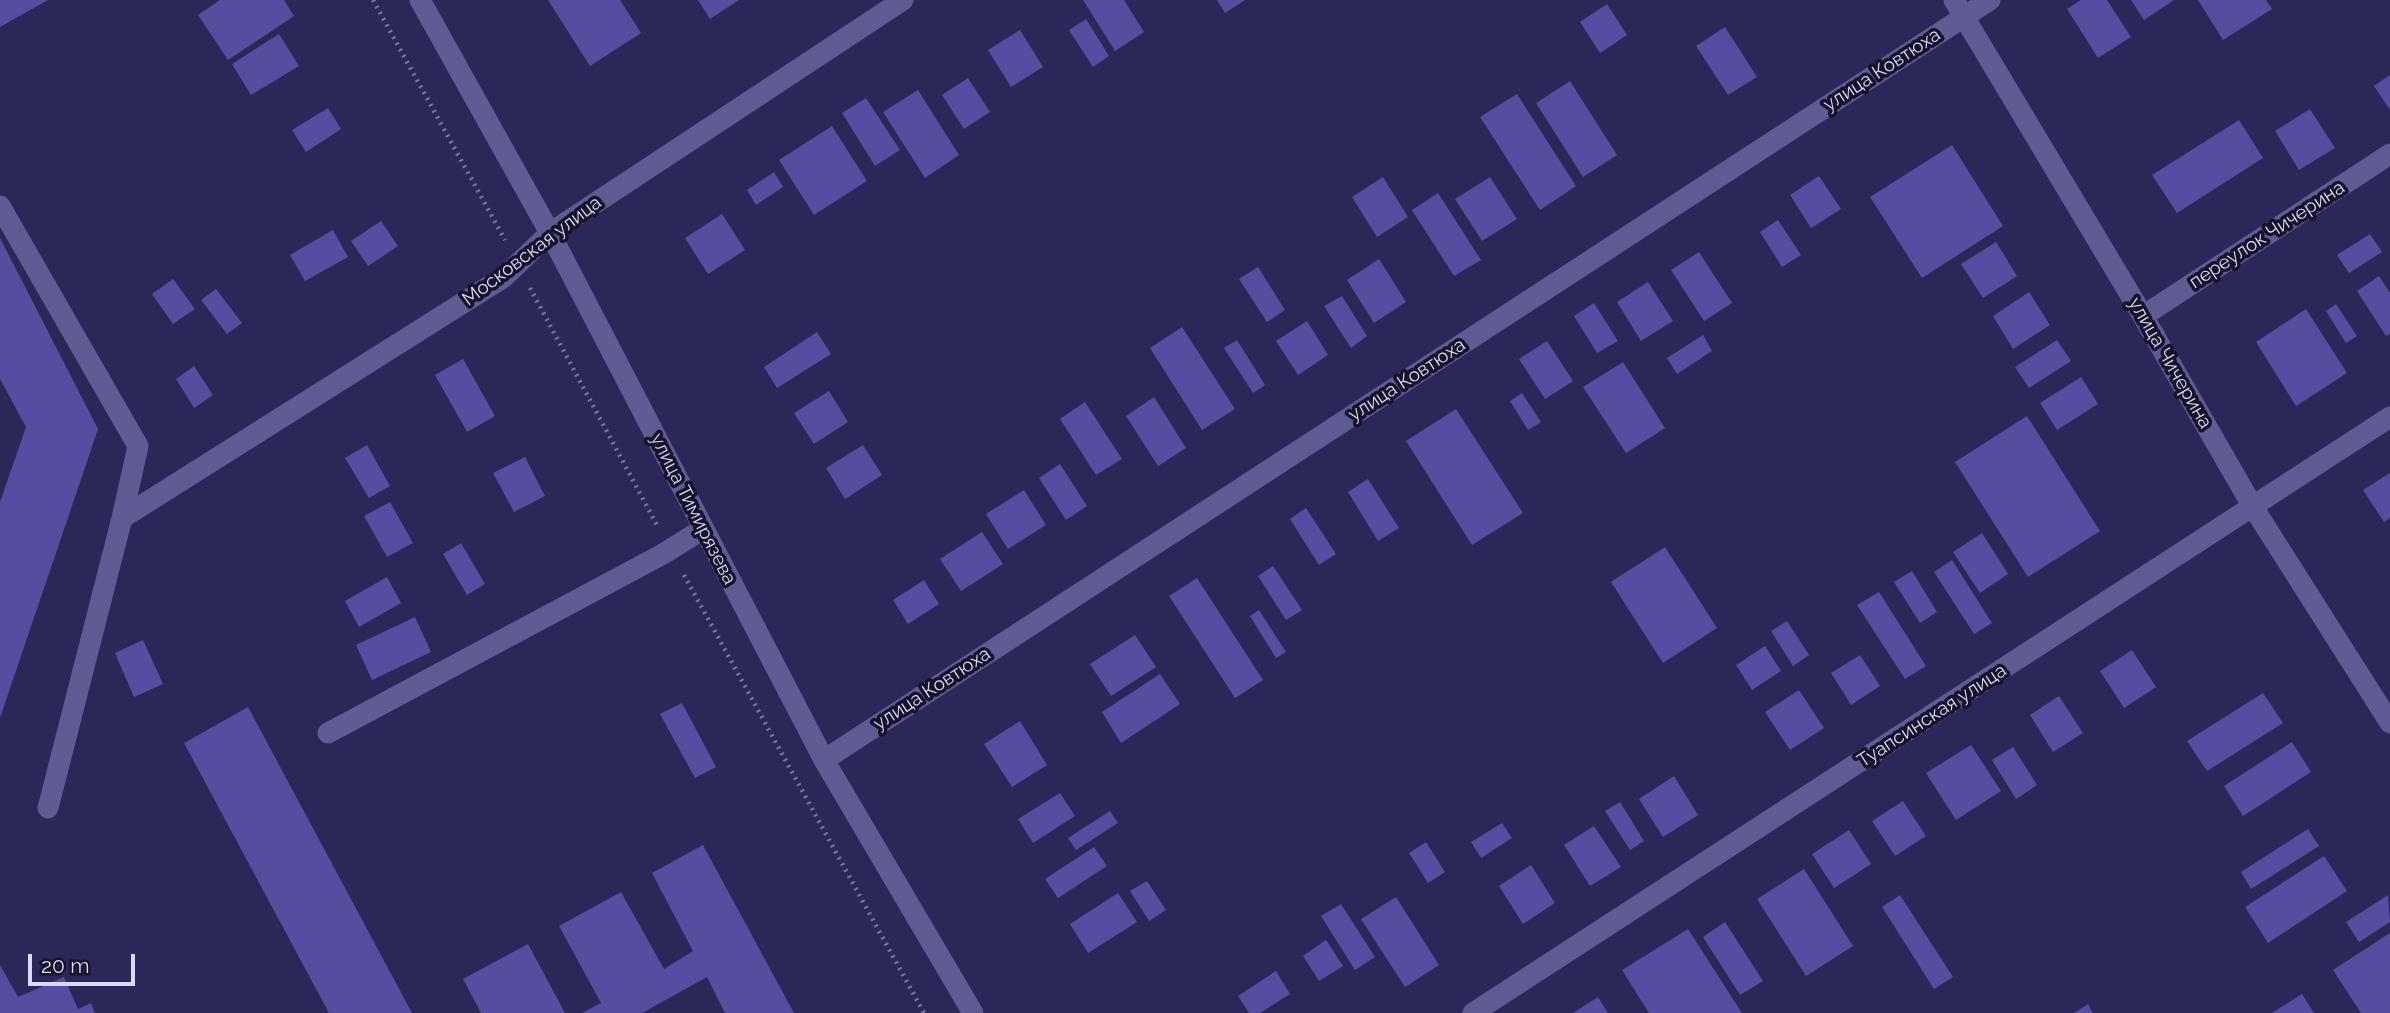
<!DOCTYPE html>
<html>
<head>
<meta charset="utf-8">
<style>
	body { margin:0 }
	#map { position:relative; width:2390px; height:1013px; overflow:hidden; background:#2c2759; font-family:Raleway,sans-serif }
	canvas { display:block }
	.scale { position:absolute; left:28px; top:954px; width:107px; height:32px; box-sizing:border-box; border:4px solid #d9d9f9; border-top:0; padding-left:9px; font-size:21px; line-height:24px; white-space:nowrap; color:#d9d9f9; -webkit-text-stroke:5px #16142a; paint-order:stroke }
</style>
</head>
<body>
<div id="map">
<canvas width="2390" height="1013"></canvas>
<div class="scale">20 m</div>
</div>
<script>
const context = document.querySelector('canvas').getContext('2d');
context.lineJoin = 'round';
function fillPath(path, color) { context.fillStyle = color; context.fill(path, 'evenodd'); }
const toPath = rows => new Path2D(rows.map(r => 'M' + r).join(''));
function strokePath(path, color, width, dash) { context.strokeStyle = color; context.lineWidth = width; context.lineCap = dash ? 'butt' : 'round'; context.setLineDash(dash || []); context.stroke(path); }
function drawText(font, color, halo, rows, align = 'center') {
  context.font = font + ' Raleway,sans-serif'; context.lineWidth = 7; context.setLineDash([]); context.textBaseline = 'middle'; context.strokeStyle = halo; context.fillStyle = color; for (const [text, x, y, turn = 0] of rows) {
    context.save(); context.translate(x, y); context.rotate((+turn || 0) * Math.PI / 180); context.textAlign = isNaN(turn) ? turn : align; if (halo) context.strokeText(text, 0, 0); context.fillText(text, 0, 0); context.restore();
  }
}
fillPath(toPath([
	[0,0,48,0,0,27],
	[220,0,284,0,294,16,228,60,198,15],
	[548,0,620,0,641,33,590,66],
	[698,0,739,0,710,19],
	[1083,0,1124,0,1144,32,1115,51],
	[1217,0,1245,0,1225,13],
	[2081,0,2107,0,2131,37,2098,58,2067,9],
	[2131,0,2174,0,2144,20],
	[2198,0,2266,0,2272,9,2223,40],
	[1607,4,1627,35,1600,53,1580,22],
	[1086,19,1109,56,1093,67,1069,30],
	[1725,27,1757,77,1728,95,1696,46],
	[1020,30,1043,67,1011,87,988,50],
	[279,34,299,66,251,95,232,64],
	[2390,75,2390,110,2374,86],
	[968,78,990,112,964,129,942,95],
	[1570,81,1617,155,1583,177,1536,103],
	[918,90,959,155,925,178,883,112],
	[1517,94,1576,186,1540,210,1480,117],
	[866,98,900,150,875,166,842,113],
	[328,108,341,129,306,152,292,130],
	[2310,109,2335,148,2299,170,2275,131],
	[2239,120,2263,158,2177,213,2152,175],
	[832,126,867,181,814,215,779,160],
	[1952,145,2003,226,1922,278,1870,197],
	[774,172,783,187,756,205,747,190],
	[1819,176,1841,209,1811,228,1790,195],
	[1383,177,1408,217,1377,237,1352,197],
	[1490,177,1517,219,1482,241,1455,199],
	[1438,193,1481,260,1454,276,1412,210],
	[722,214,745,250,708,274,685,238],
	[1778,220,1801,255,1782,267,1760,232],
	[381,221,398,246,368,266,351,241],
	[333,230,348,257,305,281,290,255],
	[2370,234,2382,252,2349,273,2337,255],
	[0,238,98,429,0,718,0,502,26,427,0,379],
	[1996,242,2017,276,1983,298,1961,264],
	[1699,252,1732,303,1704,321,1671,270],
	[1379,259,1406,302,1374,323,1347,280],
	[1258,267,1285,310,1267,322,1239,279],
	[2379,276,2390,293,2390,334,2386,336,2357,291],
	[173,279,195,309,173,324,152,294],
	[1648,282,1673,321,1641,341,1617,302],
	[216,289,242,323,227,334,201,300],
	[2029,292,2050,325,2013,349,1993,316],
	[1342,296,1367,336,1351,348,1324,306],
	[1594,303,1618,341,1597,353,1574,316],
	[2336,304,2357,336,2346,343,2326,311],
	[2306,309,2347,373,2296,406,2256,342],
	[1307,321,1328,355,1298,375,1276,341],
	[1182,327,1235,409,1202,430,1150,348],
	[817,332,831,354,777,388,764,367],
	[1703,335,1712,351,1677,374,1667,358],
	[1237,340,1265,385,1253,393,1224,348],
	[2057,340,2071,361,2029,388,2015,367],
	[1547,341,1573,381,1545,399,1519,359],
	[463,359,495,416,467,432,435,375],
	[1623,362,1665,428,1626,453,1583,387],
	[194,366,213,395,194,408,176,379],
	[2081,377,2098,404,2057,430,2040,403],
	[829,391,848,422,814,444,794,413],
	[1522,393,1541,422,1528,430,1510,401],
	[1154,397,1186,448,1158,466,1126,416],
	[1085,402,1122,459,1096,475,1060,419],
	[1456,409,1523,513,1472,545,1406,441],
	[2027,416,2100,531,2028,577,1955,462],
	[367,445,390,486,369,498,345,458],
	[863,445,882,475,845,499,826,468],
	[525,457,545,496,514,512,493,473],
	[1060,464,1087,506,1066,520,1039,478],
	[2390,473,2390,518,2384,522,2363,490],
	[1368,479,1399,528,1378,541,1348,492],
	[1024,490,1046,525,1008,549,986,514],
	[390,502,413,543,387,557,364,516],
	[1306,508,1336,554,1319,565,1290,519],
	[982,532,1003,564,961,591,940,559],
	[1982,533,2008,574,1980,593,1953,552],
	[461,543,485,584,467,595,443,554],
	[1665,547,1717,628,1663,663,1611,582],
	[1952,560,1992,623,1974,634,1934,572],
	[1273,566,1302,610,1286,620,1258,576],
	[1912,571,1937,612,1920,623,1894,582],
	[387,577,401,603,359,627,345,601],
	[1197,578,1263,680,1235,698,1169,596],
	[924,580,939,604,908,624,893,600],
	[1879,592,1926,666,1905,679,1857,605],
	[1259,610,1286,652,1276,658,1250,616],
	[415,617,431,652,372,680,356,645],
	[1787,621,1809,655,1793,666,1771,631],
	[1135,635,1156,667,1111,696,1090,664],
	[143,640,163,684,134,697,115,653],
	[1765,646,1781,671,1752,690,1736,665],
	[2132,650,2156,687,2124,708,2100,671],
	[1860,655,1880,686,1851,705,1831,673],
	[1160,674,1180,704,1121,743,1102,712],
	[1799,690,1824,728,1790,750,1765,712],
	[2263,693,2283,723,2207,771,2187,741],
	[2059,696,2083,733,2053,752,2030,715],
	[682,703,716,767,695,778,660,714],
	[248,707,412,1013,329,1013,184,743],
	[1020,721,1047,765,1012,787,984,744],
	[2292,742,2311,772,2243,816,2224,786],
	[1971,745,2001,791,1956,820,1926,773],
	[2013,747,2037,785,2016,799,1992,760],
	[1674,776,1698,815,1663,837,1639,799],
	[1060,793,1075,816,1033,843,1018,819],
	[1903,801,1926,836,1895,856,1872,821],
	[1620,802,1644,841,1630,850,1605,811],
	[1110,811,1118,823,1076,850,1068,838],
	[1502,823,1512,838,1481,858,1471,842],
	[1594,826,1621,867,1590,886,1564,845],
	[2308,829,2319,846,2251,889,2241,872],
	[1849,830,1871,864,1834,888,1812,854],
	[1426,842,1445,872,1428,883,1409,853],
	[703,845,794,1013,725,1013,707,977,642,1013,582,1013,601,1003,559,926,621,892,664,969,693,951,652,873],
	[1094,847,1107,866,1058,898,1045,879],
	[2324,856,2347,891,2268,943,2245,907],
	[1531,865,1555,903,1523,924,1499,886],
	[1804,869,1853,946,1806,976,1757,899],
	[1147,881,1166,910,1149,921,1130,891],
	[1118,893,1137,922,1088,953,1070,924],
	[1900,895,1953,977,1934,989,1882,907],
	[2388,895,2390,922,2359,942,2346,922],
	[1396,897,1439,965,1405,987,1361,919],
	[1341,904,1375,957,1355,970,1321,916],
	[1725,922,1763,981,1740,995,1703,937],
	[1688,929,1742,1013,1649,1013,1622,970],
	[2390,933,2390,1013,2361,1013,2333,970],
	[1326,940,1343,966,1319,981,1303,956],
	[528,944,565,1013,481,1013,463,979],
	[0,965,18,997,64,977,78,1009,91,1003,95,1013,0,1013],
	[1276,971,1290,994,1260,1013,1249,1013,1238,996],
	[2302,994,2314,1013,2272,1013],
	[1598,997,1608,1013,1573,1013],
	[2088,1004,2093,1013,2074,1013]
]), '#564da0');
strokePath(toPath([
	[373,0,505,240],
	[530,288,658,527],
	[684,575,924,1013]
]), '#7a77a1', 4.5, [2, 5]);
strokePath(toPath([
	[420,0,550,233,824,760,973,1013],
	[1954,0,2143,316,2253,507,2390,723],
	[0,206,138,446,122,518,48,808],
	[2143,316,2390,154],
	[122,518,504,277,550,233,903,0],
	[328,733,663,554,703,529],
	[824,760,1990,0],
	[1473,1013,2390,417]
]), '#5f5c94', 21);
drawText('19px', '#d9d9f9', '#16142a', [
	["улица Ковтюха",1882,70,-33],
	["переулок Чичерина",2267,235,-33],
	["Московская улица",532,251,-37],
	["улица Чичерина",2170,363,60],
	["улица Ковтюха",1407,380,-33],
	["улица Тимирязева",693,509,63],
	["улица Ковтюха",932,689,-33],
	["Туапсинская улица",1932,716,-33]
]);
</script>
</body>
</html>
